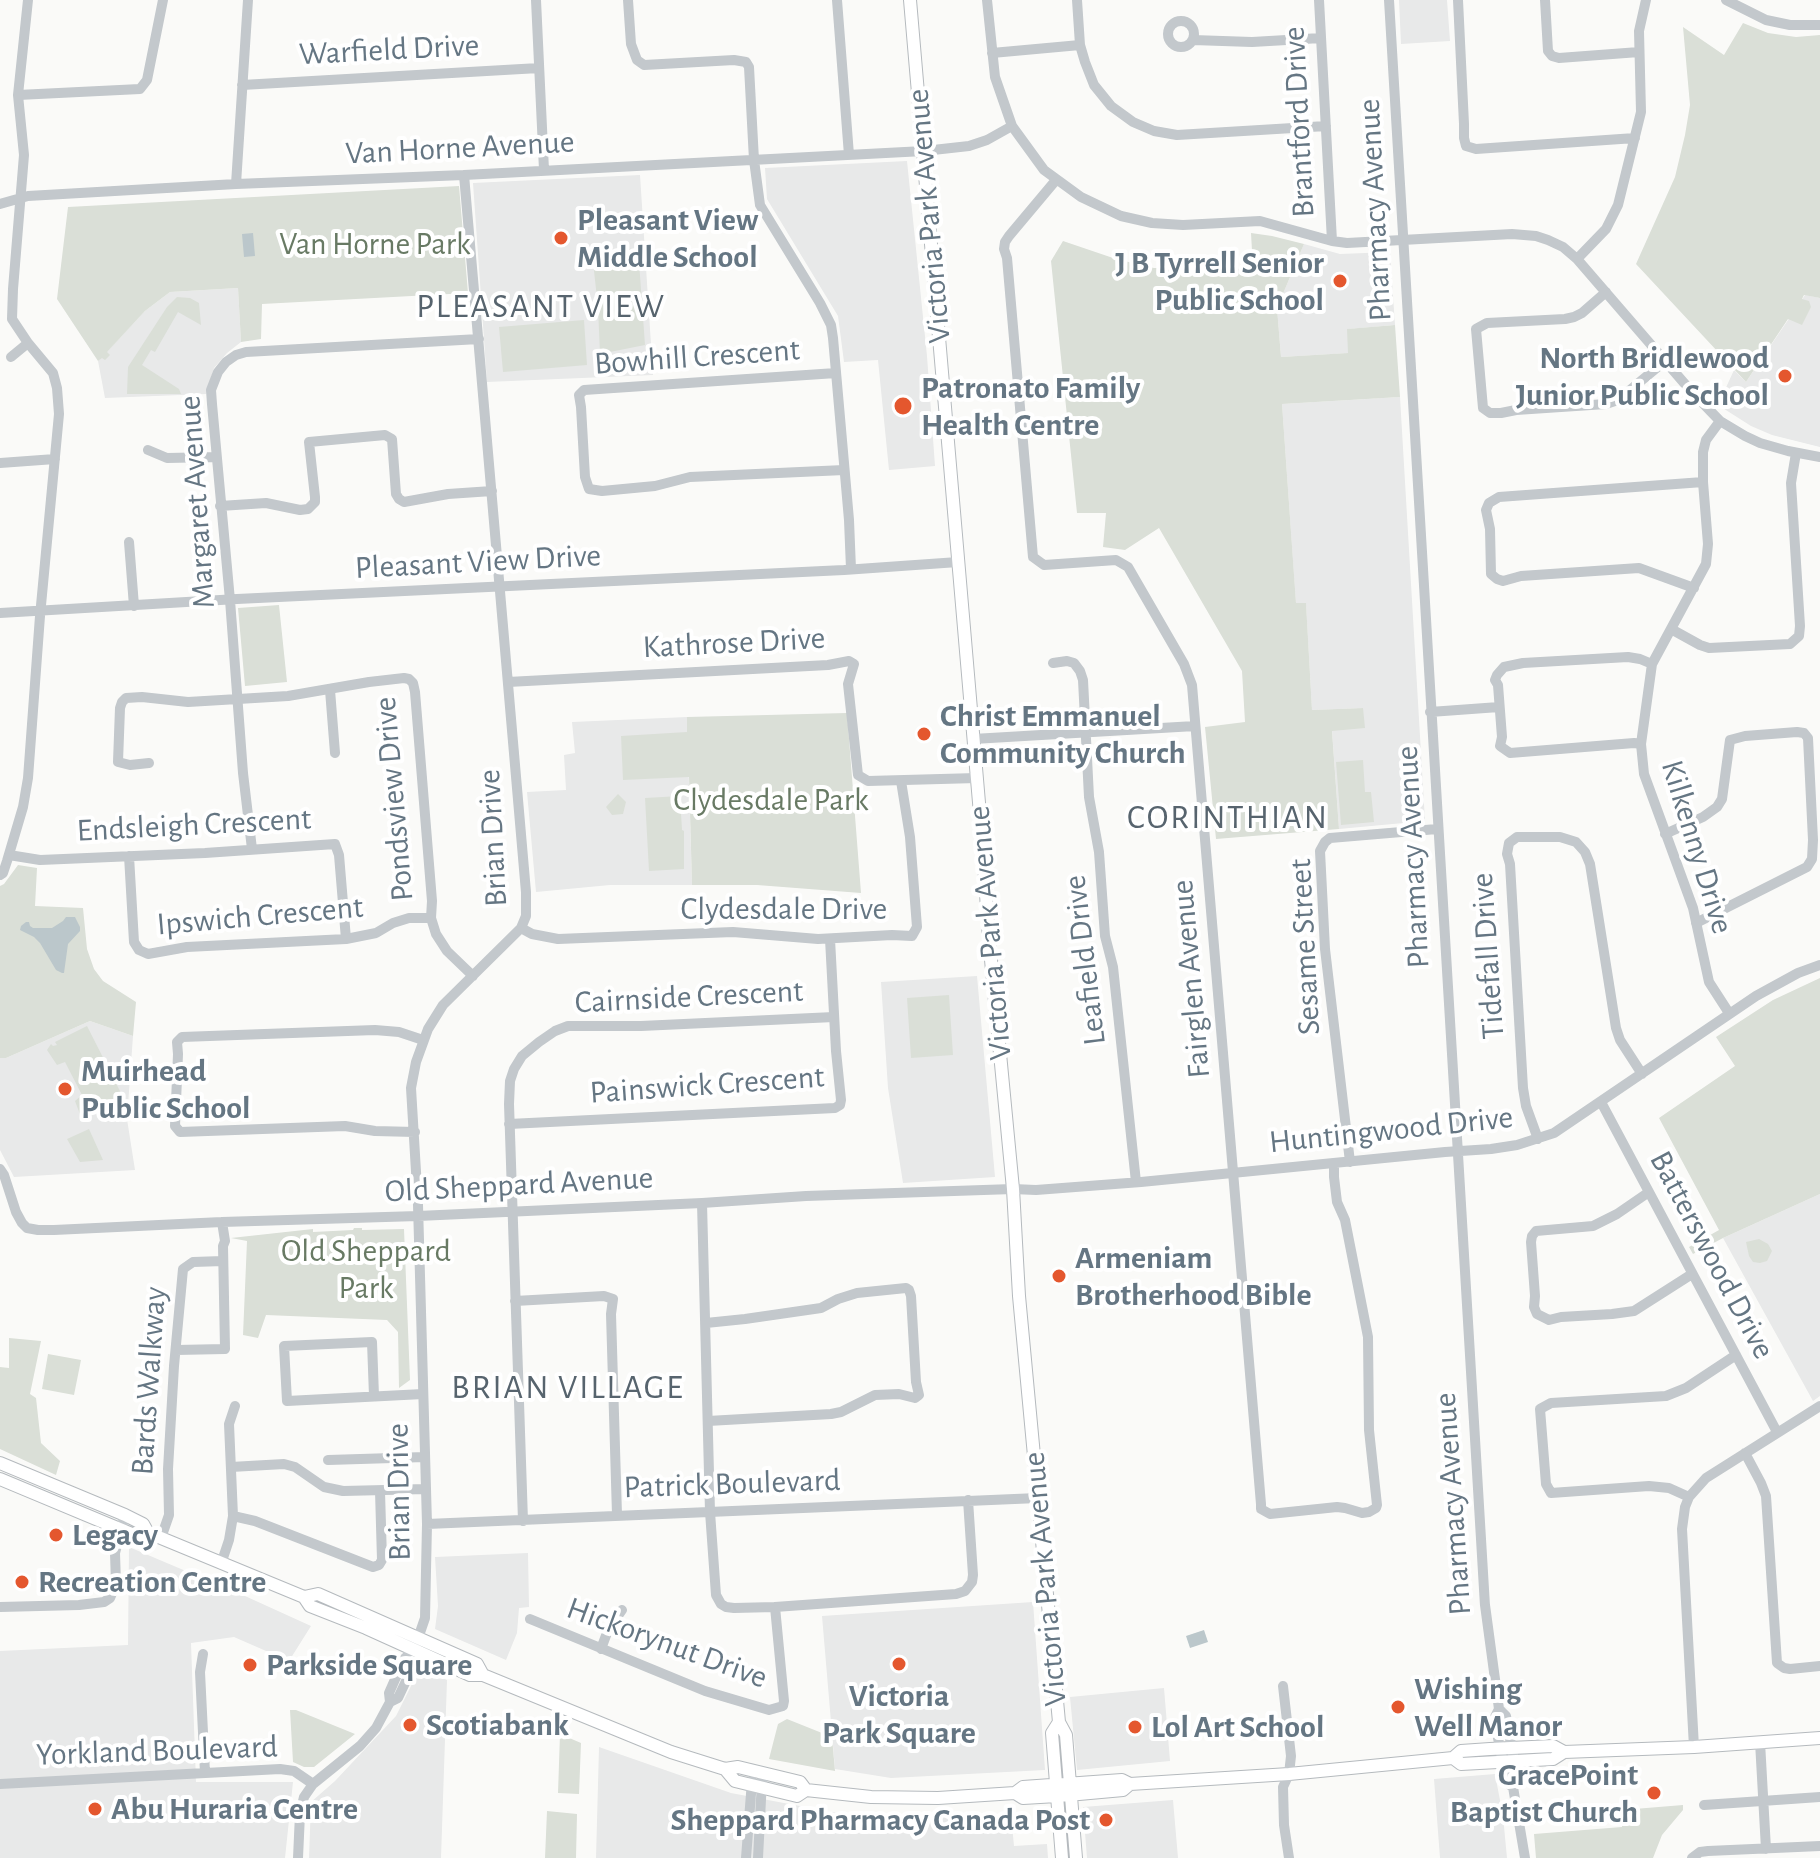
<!DOCTYPE html>
<html>
<head>
<meta charset="utf-8">
<style>
	body { margin:0 }
	canvas { display:block; background:#fafaf8 }
</style>
</head>
<body>
<canvas width="1820" height="1858"></canvas>
<script>
const context = document.querySelector('canvas').getContext('2d');
context.lineJoin = 'round';
function fillPath(path, color) { context.fillStyle = color; context.fill(path, 'evenodd'); }
const toPath = rows => new Path2D(rows.map(r => 'M' + r).join(''));
function strokePath(path, color, width, dash) { context.strokeStyle = color; context.lineWidth = width; context.lineCap = dash ? 'butt' : 'round'; context.setLineDash(dash || []); context.stroke(path); }
function drawText(font, color, halo, rows, align = 'center') {
  context.font = font + ' "Alegreya Sans",sans-serif'; context.lineWidth = 8; context.setLineDash([]); context.textBaseline = 'middle'; context.strokeStyle = halo; context.fillStyle = color; for (const [text, x, y, turn = 0] of rows) {
    context.save(); context.translate(x, y); context.rotate((+turn || 0) * Math.PI / 180); context.textAlign = isNaN(turn) ? turn : align; if (halo) context.strokeText(text, 0, 0); context.fillText(text, 0, 0); context.restore();
  }
}
fillPath(toPath([
	[1399,0,1447,0,1450,41,1401,44],
	[907,161,927,356,935,466,889,470,878,360,844,362,838,316,767,199,765,168],
	[640,175,653,375,487,382,473,183],
	[1304,244,1340,254,1390,252,1395,325,1348,329,1349,353,1281,357,1277,308],
	[238,288,241,342,227,353,214,368,206,394,105,398,98,361,145,311,170,292],
	[1805,295,1820,298,1820,447,1772,435,1751,426,1718,405,1734,370,1746,382],
	[1400,397,1425,821,1339,829,1332,730,1363,708,1312,710,1306,604,1296,604,1282,404],
	[687,717,692,885,610,885,536,892,527,792,566,790,564,755,575,753,572,722],
	[977,976,995,1177,903,1183,888,1088,881,982],
	[90,1021,133,1036,127,1119,135,1170,14,1177,0,1150,0,1058,6,1058],
	[1820,1194,1820,1396,1813,1401,1723,1238],
	[129,1547,245,1596,311,1626,289,1661,234,1637,191,1643,196,1782,293,1782,285,1858,0,1858,0,1651,128,1645],
	[528,1553,529,1607,519,1608,517,1633,506,1660,435,1629,438,1606,435,1557],
	[1033,1602,1045,1770,891,1778,835,1769,822,1616],
	[420,1668,447,1680,441,1858,309,1858,311,1802,335,1781,396,1716],
	[1164,1688,1170,1761,1077,1770,1070,1697],
	[599,1747,731,1793,842,1814,943,1816,1011,1815,1014,1846,1047,1844,1048,1858,596,1858],
	[1495,1774,1503,1816,1507,1858,1440,1858,1434,1779],
	[1173,1800,1178,1858,1087,1858,1083,1807]
]), '#e8e9e9');
fillPath(toPath([
	[1743,23,1768,33,1796,37,1820,35,1820,298,1804,295,1802,299,1809,301,1811,307,1802,325,1788,319,1746,382,1636,264,1675,177,1685,135,1690,105,1683,27,1724,55],
	[459,186,468,293,262,304,261,339,241,342,238,288,170,292,145,311,107,352,110,355,105,360,102,358,98,361,57,299,68,207],
	[1251,233,1272,236,1304,244,1277,308,1281,357,1348,353,1347,329,1395,325,1400,397,1282,404,1296,603,1306,603,1312,710,1363,708,1365,728,1332,731,1339,829,1216,839,1205,727,1245,722,1242,671,1159,528,1125,550,1103,547,1106,513,1077,513,1051,261,1063,241,1116,259,1154,268,1253,269],
	[638,248,645,345,600,354,598,307,592,253],
	[177,297,190,298,199,303,201,325,178,312,155,352,151,350,142,365,179,389,181,394,127,394,128,367,167,307],
	[584,320,587,365,503,372,499,327],
	[279,605,287,682,245,686,238,608],
	[847,713,861,893,757,885,692,885,689,777,623,780,621,736,687,732,687,717],
	[1363,760,1365,792,1371,792,1374,822,1341,825,1336,762],
	[618,794,626,802,623,814,612,815,606,807],
	[680,796,682,830,684,831,684,869,649,871,645,798],
	[18,865,37,868,35,906,83,908,87,949,94,969,103,981,136,1002,133,1036,90,1021,6,1058,0,1058,0,886,4,884],
	[1820,978,1820,1194,1723,1238,1693,1254,1689,1247,1719,1230,1659,1118,1735,1066,1716,1037,1773,1000],
	[949,995,953,1055,911,1058,907,998],
	[87,1026,124,1099,92,1115,89,1111,87,1116,84,1117,81,1117,75,1101,82,1095,65,1062,57,1065,47,1050,51,1044,53,1046,57,1045,55,1042],
	[89,1129,103,1160,80,1162,67,1139],
	[354,1228,362,1228,362,1230,404,1229,410,1380,399,1388,398,1332,387,1320,266,1315,258,1338,243,1335,247,1241,231,1238,313,1229,313,1232,353,1230],
	[1759,1239,1768,1244,1772,1251,1767,1261,1760,1263,1753,1262,1749,1256,1746,1242],
	[9,1338,41,1341,30,1394,36,1398,41,1443,60,1461,56,1475,0,1449,0,1367,9,1368],
	[48,1354,81,1360,74,1395,42,1389],
	[290,1710,296,1710,355,1734,314,1767,304,1767,293,1762],
	[787,1719,832,1737,835,1771,769,1759,778,1724],
	[560,1734,581,1743,579,1794,558,1793],
	[1683,1805,1683,1810,1662,1835,1653,1858,1536,1858,1534,1834,1622,1827,1622,1810],
	[547,1811,577,1814,576,1858,545,1858]
]), '#dadfd7');
fillPath(toPath([
	[253,233,255,256,244,257,242,234],
	[66,917,75,917,80,927,80,931,68,944,64,973,62,973,56,970,40,943,34,937,20,930,21,926,26,922,29,922,30,926,33,928,52,928,63,921],
	[1204,1630,1208,1642,1190,1648,1186,1636]
]), '#bbc7cb');
const major = toPath([
	[910,0,983,849,989,939,1013,1189,1019,1296,1059,1722,1066,1735,1076,1858],
	[0,1463,125,1515,143,1524,148,1533],
	[0,1479,139,1537,148,1533,161,1538,304,1597,318,1594,477,1664,483,1675],
	[304,1597,310,1606,366,1628,470,1675,483,1675,671,1752,725,1769,738,1767,800,1782,806,1790],
	[1059,1722,1052,1733,1062,1858],
	[1453,1758,1461,1764,1553,1759,1564,1752,1694,1747,1820,1738],
	[725,1769,735,1781,797,1796,806,1790,871,1797,938,1798,1015,1793,1023,1787,1122,1780,1130,1784,1289,1774,1453,1758,1461,1751,1490,1749,1553,1746,1564,1752],
	[1015,1793,1023,1798,1057,1796,1123,1790,1130,1784]
]);
strokePath(major, '#b5babe', 14);
strokePath(toPath([
	[536,0,544,170],
	[628,0,631,44,637,60,644,65,734,60,746,62,749,67,754,160,760,205,820,303,831,325,833,338,849,520,851,569],
	[837,0,849,155],
	[987,0,995,77,1012,126,1044,170,1081,197,1121,216,1152,223,1183,225,1260,221,1332,241,1347,243,1512,234,1536,236,1548,240,1563,247,1577,259,1691,391,1720,421,1745,436,1760,443,1788,451,1820,457],
	[1077,0,1080,45,1085,62,1094,85,1111,106,1133,122,1154,131,1177,135,1326,126],
	[1319,0,1332,241],
	[1389,0,1485,1605,1499,1709,1495,1717,1498,1738,1507,1783,1513,1787,1525,1858],
	[1458,0,1464,124,1464,138,1466,146,1476,149,1635,138],
	[1545,0,1548,51,1552,56,1559,58,1639,52],
	[1726,0,1766,20,1790,25,1820,25],
	'1168 34a13 13 0 1 1 26 0a13 13 0 1 1-26 0Z',
	[1193,40,1252,42,1321,38],
	[992,53,1080,45],
	[242,85,539,68],
	[18,95,140,89,147,80,163,0],
	[1056,180,1009,236,1005,242,1004,249,1007,258,1033,557,1044,565,1116,560,1128,567,1184,664,1192,685,1261,1504,1261,1509,1270,1514,1337,1507,1345,1508,1362,1513,1369,1512,1376,1508,1377,1505,1369,1430,1368,1337,1345,1220,1337,1202,1334,1177,1334,1163],
	[236,184,248,0],
	[0,204,28,196,236,184,464,175,924,151,969,146,987,140,1012,126],
	[1577,259,1606,229,1618,205,1641,112,1639,31,1646,0],
	[1606,292,1582,313,1574,317,1565,319,1487,323,1476,329,1483,408,1490,413,1501,413,1516,410,1606,404,1615,401,1624,395,1665,361],
	[11,357,28,343],
	[836,373,584,390,579,395,581,407,585,477,589,489,602,491,655,486,690,477,844,470],
	[1720,421,1706,440,1703,452,1703,482,1708,544,1706,564,1652,664,1641,744,1644,774,1693,908,1709,982,1729,1013],
	[148,450,167,458,216,457],
	[0,463,55,459],
	[220,506,266,503,300,510,308,509,315,502,315,497,309,442,385,435,392,439,396,494,399,499,404,502,448,494,492,491],
	[129,542,134,606],
	[1694,588,1639,568,1521,576,1503,581,1497,579,1491,574,1490,529,1486,510,1489,503,1499,497,1703,482],
	[0,613,237,599,844,570,958,562],
	[1671,629,1700,645,1709,648,1790,644,1799,636,1800,626,1791,483,1796,453],
	[1053,663,1067,661,1074,663,1080,671,1083,680,1089,797,1099,852,1105,936,1113,967,1136,1182],
	[508,682,828,665,849,661,854,664,848,684,858,775,868,781,977,778],
	[330,690,335,753],
	[1430,712,1499,707],
	[973,739,1195,726],
	[1641,744,1634,743,1510,753,1500,746,1502,737,1498,685,1495,680,1497,675,1504,667,1523,663,1628,657,1640,659,1652,664],
	[149,763,130,765,118,762,120,708,122,702,126,698,142,697,188,702,288,696,369,682,404,678,409,679,413,683,415,692,432,901,431,918,436,934,447,951,473,976],
	[1665,834,1703,817,1717,807,1722,799,1730,740,1745,736,1797,732,1804,733,1808,738,1813,840,1812,859,1807,867,1696,923],
	[252,849,243,773,230,600,212,404,211,390,218,372,226,362,236,355,246,352,479,339],
	[9,855,40,860,205,853,335,844,339,855,346,939],
	[129,856,134,942,139,950,148,954,187,947,346,939,376,933,393,923,409,918,431,918],
	[0,875,3,873,7,861,23,807,28,778,40,616,59,414,57,388,53,373,28,343,12,319,13,289,24,155,18,95,28,0],
	[521,928,532,934,558,939,733,932,818,939,892,935,912,936,917,927,910,837,901,781],
	[1601,1102,1777,1432],
	[509,1124,835,1108,840,1105,841,1100,836,1051,830,939],
	[415,1132,375,1131,345,1126,180,1132,175,1126,178,1054,177,1042,182,1037,375,1030,399,1032,423,1040],
	[1538,1139,1526,1106,1523,1088,1510,864,1507,854,1509,843,1517,837,1560,837,1576,842,1585,852,1590,864,1616,1028,1620,1040,1642,1074],
	[1350,1162,1325,949,1320,851,1325,842,1330,838,1437,829],
	[0,1169,4,1175,16,1212,22,1223,27,1228,38,1230,54,1230,222,1222,418,1216,702,1203,806,1196,1013,1189,1036,1190,1141,1182,1445,1152,1491,1149,1517,1145,1554,1133,1756,996,1798,973,1820,965],
	[1649,1192,1617,1214,1593,1226,1536,1231,1532,1236,1531,1242,1535,1296,1534,1307,1537,1314,1549,1320,1561,1317,1612,1314,1634,1311,1692,1274],
	[702,1203,710,1512,716,1595,721,1604,726,1607,734,1608,775,1607,956,1594,965,1591,972,1582,973,1575,968,1500],
	[515,1301,604,1296,613,1299,611,1314,617,1515],
	[706,1323,745,1319,821,1308,838,1299,857,1293,906,1288,909,1290,911,1296,916,1382,919,1395,915,1398,899,1394,875,1395,841,1412,831,1414,708,1421],
	[176,1350,225,1349,223,1246,225,1241,222,1222],
	[374,1396,372,1342,284,1346,287,1401,423,1394],
	[1745,1453,1761,1483,1766,1496,1777,1663,1784,1668,1790,1669,1820,1666],
	[328,1460,425,1457],
	[231,1467,284,1464,295,1467,324,1487,343,1491,426,1489],
	[1689,1497,1669,1488,1649,1486,1551,1493,1546,1484,1540,1409,1551,1403,1666,1396,1686,1388,1736,1355],
	[233,1516,255,1521,373,1567,379,1565,382,1560,380,1491],
	[523,1521,509,1104,510,1081,514,1069,522,1056,539,1042,555,1031,568,1026,641,1026,834,1017],
	[427,1524,1038,1498],
	[161,1538,169,1515,168,1469,174,1366,183,1269,193,1262,223,1261],
	[221,1564,229,1540,233,1516,229,1424,235,1406],
	[0,1607,79,1605,104,1602,110,1598,116,1584,115,1553,123,1522],
	[530,1619,705,1691,769,1710,783,1706,784,1701,775,1607],
	[601,1649,608,1630,622,1610],
	[203,1654,200,1672,205,1773],
	[1283,1686,1291,1756,1289,1774,1283,1787,1284,1825,1289,1858],
	[390,1702,389,1693,404,1659,414,1650],
	[1499,1709,1506,1716,1514,1761,1517,1782,1513,1787],
	[1760,1742,1766,1849],
	[1694,1747,1682,1529,1685,1507,1689,1497,1706,1478,1820,1406],
	[0,1784,280,1769,294,1771,313,1784],
	[1704,1805,1820,1797],
	[298,1858,300,1814,304,1797,313,1784,360,1746,376,1728,390,1702,398,1698,413,1666,414,1650,425,1618,427,1524,418,1205,411,1088,416,1062,428,1029,443,1005,521,928,526,916,526,892,464,175],
	[746,1858,752,1781],
	[758,1858,762,1780],
	[1692,1858,1700,1852,1708,1851,1820,1846]
]), '#c3c8cc', 10);
strokePath(major, '#fff', 12);
for (const [x, y, r, color] of [
	[561,238,8,"#e4572e"],
	[1340,281,8,"#e4572e"],
	[1785,376,8,"#e4572e"],
	[903,406,10,"#e4572e"],
	[924,734,8,"#e4572e"],
	[65,1089,8,"#e4572e"],
	[1059,1276,8,"#e4572e"],
	[56,1535,8,"#e4572e"],
	[22,1582,8,"#e4572e"],
	[899,1664,8,"#e4572e"],
	[250,1665,8,"#e4572e"],
	[1398,1707,8,"#e4572e"],
	[410,1725,8,"#e4572e"],
	[1135,1727,8,"#e4572e"],
	[1654,1793,8,"#e4572e"],
	[95,1809,8,"#e4572e"],
	[1106,1820,8,"#e4572e"]
]) { const dot = new Path2D(); dot.arc(x, y, r, 0, 2 * Math.PI); context.fillStyle = color; context.fill(dot); strokePath(dot, '#fff', 3); }
drawText('32px', '#657683', '#fff', [
	["Warfield Drive",389,50,-3],
	["Brantford Drive",1299,122,-93],
	["Van Horne Avenue",460,148,-3],
	["Pharmacy Avenue",1375,210,-93],
	["Victoria Park Avenue",929,216,-95],
	["Bowhill Crescent",697,357,-4],
	["Margaret Avenue",197,502,-94],
	["Pleasant View Drive",478,562,-3],
	["Kathrose Drive",734,643,-3],
	["Pondsview Drive",394,799,-95],
	["Endsleigh Crescent",194,825,-3],
	["Brian Drive",493,838,-93],
	["Kilkenny Drive",1697,847,73],
	["Pharmacy Avenue",1413,857,-93],
	["Clydesdale Drive",784,909],
	["Ipswich Crescent",260,916,-5],
	["Victoria Park Avenue",990,933,-95],
	["Sesame Street",1305,947,-93],
	["Tidefall Drive",1488,956,-94],
	["Leafield Drive",1085,960,-97],
	["Fairglen Avenue",1191,979,-95],
	["Cairnside Crescent",689,997,-3],
	["Painswick Crescent",707,1085,-4],
	["Huntingwood Drive",1391,1130,-6],
	["Old Sheppard Avenue",519,1185,-3],
	["Batterswood Drive",1712,1255,62],
	["Bards Walkway",149,1381,-86],
	["Patrick Boulevard",732,1484,-2],
	["Brian Drive",399,1492,-91],
	["Pharmacy Avenue",1453,1504,-94],
	["Victoria Park Avenue",1045,1579,-95],
	["Hickorynut Drive",667,1643,20],
	["Yorkland Boulevard",157,1751,-2]
]);
drawText('bold 32px', '#657683', '#fff', [
	["Pleasant View",577,220],
	["Middle School",577,257],
	["J B Tyrrell Senior",1324,263,"right"],
	["Public School",1324,300,"right"],
	["North Bridlewood",1769,358,"right"],
	["Junior Public School",1769,395,"right"],
	["Patronato Family",921,388],
	["Health Centre",921,425],
	["Christ Emmanuel",940,716],
	["Community Church",940,753],
	["Muirhead",81,1071],
	["Public School",81,1108],
	["Armeniam",1075,1258],
	["Brotherhood Bible",1075,1295],
	["Legacy",72,1535],
	["Recreation Centre",38,1582],
	["Parkside Square",266,1665],
	["Wishing",1414,1689],
	["Well Manor",1414,1726],
	["Victoria",899,1696,"center"],
	["Park Square",899,1733,"center"],
	["Scotiabank",426,1725],
	["Lol Art School",1151,1727],
	["GracePoint",1638,1775,"right"],
	["Baptist Church",1638,1812,"right"],
	["Abu Huraria Centre",111,1809],
	["Sheppard Pharmacy Canada Post",1090,1820,"right"]
], 'left');
drawText('32px', '#687a64', '#fff', [
	["Van Horne Park",375,244],
	["Clydesdale Park",771,800],
	["Old Sheppard",366,1251],
	["Park",366,1288]
]);
context.letterSpacing = '2px';
drawText('34px', '#57646e', '#fff', [
	["PLEASANT VIEW",541,307],
	["CORINTHIAN",1228,818],
	["BRIAN VILLAGE",568,1388]
]);
context.letterSpacing = '0px';
</script>
</body>
</html>
